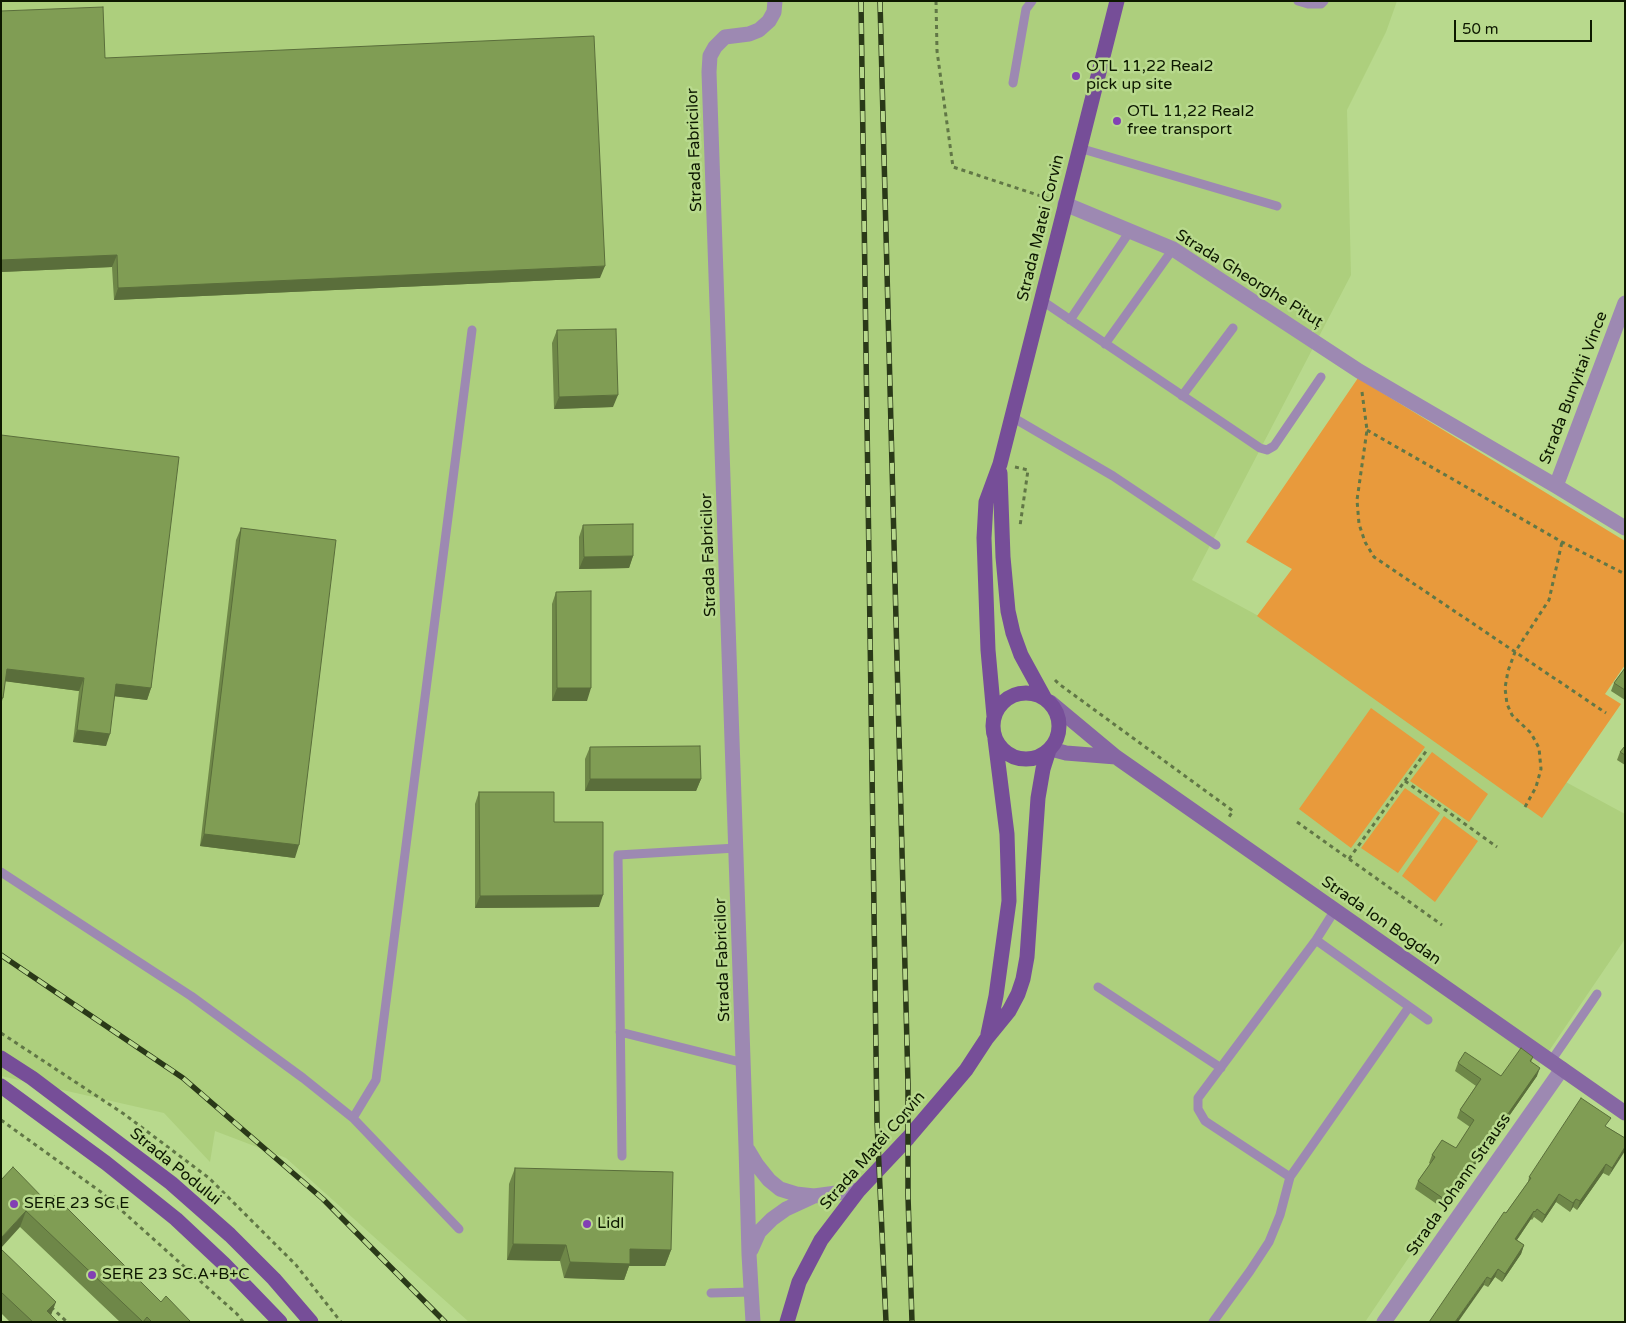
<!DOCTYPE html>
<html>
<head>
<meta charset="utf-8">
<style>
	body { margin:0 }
	#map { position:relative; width:1626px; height:1323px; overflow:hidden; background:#b8d98d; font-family:"Varela Round",sans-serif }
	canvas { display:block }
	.frame { position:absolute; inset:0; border:2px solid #0d1800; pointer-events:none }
	.scale { position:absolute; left:1454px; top:20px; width:138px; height:22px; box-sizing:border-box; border:2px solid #0d1800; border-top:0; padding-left:6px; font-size:15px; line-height:18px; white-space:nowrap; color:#0d1800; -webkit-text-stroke:4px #b8d98d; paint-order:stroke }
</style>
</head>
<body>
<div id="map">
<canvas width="1626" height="1323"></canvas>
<div class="frame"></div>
<div class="scale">50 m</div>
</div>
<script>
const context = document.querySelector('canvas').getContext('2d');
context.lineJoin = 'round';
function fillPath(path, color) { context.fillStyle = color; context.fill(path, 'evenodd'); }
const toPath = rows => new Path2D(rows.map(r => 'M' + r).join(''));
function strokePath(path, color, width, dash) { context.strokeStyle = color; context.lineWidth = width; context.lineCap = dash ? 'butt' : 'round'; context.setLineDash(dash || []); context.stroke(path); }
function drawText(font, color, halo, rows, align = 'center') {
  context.font = font + ' "Varela Round",sans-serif'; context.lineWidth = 5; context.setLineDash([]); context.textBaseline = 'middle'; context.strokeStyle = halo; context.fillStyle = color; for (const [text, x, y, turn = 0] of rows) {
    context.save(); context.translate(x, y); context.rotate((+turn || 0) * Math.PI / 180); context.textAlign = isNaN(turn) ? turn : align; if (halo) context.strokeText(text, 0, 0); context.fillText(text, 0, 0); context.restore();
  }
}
fillPath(toPath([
	[1,1,1397,1,1386,32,1347,110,1351,275,1192,580,1625,814,1625,939,1365,1322,469,1322,286,1158,215,1131,210,1162,164,1113,1,1076]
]), '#adcf7d');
fillPath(toPath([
	[1358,378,1625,541,1625,665,1605,694,1621,704,1542,818,1257,616,1292,569,1246,542],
	[1371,708,1425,747,1351,848,1299,809],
	[1432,752,1488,794,1469,822,1410,781],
	[1405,788,1440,813,1398,873,1361,848],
	[1444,816,1478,841,1435,902,1402,876]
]), '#e89a3c');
strokePath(toPath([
	[936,1,937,51,953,167,1050,199],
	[1362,392,1367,430,1357,500,1359,524,1365,542,1374,557,1606,713],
	[1367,430,1562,542,1625,574],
	[1015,467,1028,470,1020,526],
	[1055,680,1059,684,1233,811,1229,817],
	[1405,781,1497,847],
	[1525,807,1536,787,1541,769,1539,748,1531,733,1512,715,1507,704,1505,688,1508,671,1515,652,1549,600,1562,542],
	[1297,822,1442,925],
	[1349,859,1427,750],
	[1,1033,124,1114,209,1178,296,1265,341,1322],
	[1,1120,101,1192,237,1314,243,1322],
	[51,1307,67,1322]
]), '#617746', 3, [4, 4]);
strokePath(toPath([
	[1298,1,1308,4,1321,4,1324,1],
	[1013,83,1026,9,1032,1],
	[1079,148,1277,206],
	[1041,300,1260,448,1267,450,1274,446,1321,377],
	[1070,320,1130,231],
	[1105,344,1173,249],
	[1182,396,1233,328],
	[1012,417,1113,476,1216,545],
	[1,872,191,996,303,1078,353,1118,459,1229],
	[1316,940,1428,1020],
	[1098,987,1221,1068],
	[620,1032,744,1063],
	[1551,1061,1597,994],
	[353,1118,376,1080,472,330],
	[622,1156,618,855,736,848],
	[1290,1177,1205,1121,1198,1109,1198,1098,1316,940,1335,910],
	[711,1293,751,1292],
	[1213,1322,1250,1271,1269,1242,1280,1215,1290,1177,1409,1007]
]), '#9d89b2', 9);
strokePath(toPath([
	[1065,204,1173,249,1359,371,1556,486,1625,528],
	[1556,486,1625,303],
	[748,1150,757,1165,769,1180,780,1189,796,1194,814,1196,859,1190],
	[751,1250,759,1232,772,1219,786,1209,812,1197],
	[753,1322,749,1254,746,1146,709,72,710,56,715,47,725,37,749,34,759,30,769,21,774,12,775,1],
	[1384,1322,1562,1069]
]), '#9d89b2', 15);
strokePath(toPath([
	[1050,702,1116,757,1625,1113],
	[1051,749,1066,753,1116,757]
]), '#8667a3', 15);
strokePath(toPath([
	[1000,473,1003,557,1008,611,1013,633,1021,655,1044,697],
	'993 726a33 33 0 1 1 66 0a33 33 0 1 1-66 0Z',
	[994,716,988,650,984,538,986,502,1000,464,1117,1],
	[988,1034,996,996,1009,901,1007,834,995,739],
	[1,1058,32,1078,171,1183,230,1235,274,1279,311,1322],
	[1,1086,106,1163,176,1219,224,1264,280,1322],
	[787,1322,799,1282,821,1240,859,1190,908,1138,966,1070,987,1038,1009,1011,1018,994,1023,979,1027,957,1038,798,1043,769,1049,750]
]), '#764e98', 15);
const rail = toPath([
	[861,1,877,1121,886,1322],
	[880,1,908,1083,908,1196,912,1322],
	[1,955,183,1078,323,1199,445,1322]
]);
strokePath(rail, '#2a3918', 5.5);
strokePath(rail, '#b8d98d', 4, [11]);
fillPath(toPath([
	[1,11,600,278,114,300,112,267,1,272],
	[557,330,613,407,554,409,552,343],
	[1,435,151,688,147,700,115,696,106,746,73,742,79,691,5,681,3,698,1,704],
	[583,525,633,556,629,568,579,569,579,537],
	[241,528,295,858,200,846,236,540],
	[556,592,587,701,552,701,552,604],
	[1625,668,1625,700,1611,691,1614,683],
	[1625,746,1625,765,1617,760,1620,752],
	[590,747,701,779,696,791,585,791,585,759],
	[479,792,554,822,599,907,475,908,475,804],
	[1533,1057,1531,1062,1537,1076,1444,1209,1415,1189,1418,1181,1430,1164,1429,1163,1432,1155,1456,1148,1470,1127,1457,1118,1460,1110,1476,1086,1455,1071,1458,1063,1501,1076],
	[1607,1127,1625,1138,1609,1176,1603,1173,1577,1210,1573,1207,1570,1212,1556,1202,1542,1223,1534,1217,1532,1220,1531,1219,1517,1240,1524,1245,1521,1254,1502,1282,1495,1277,1488,1287,1484,1285,1506,1213,1528,1182,1529,1177],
	[515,1168,671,1250,665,1266,629,1266,624,1280,564,1278,560,1261,507,1260,509,1184],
	[1,1180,47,1202,161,1302,191,1322,120,1322,20,1227],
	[1,1249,51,1315,58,1322,10,1322,1,1313]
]), '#6e8748');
fillPath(toPath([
	[117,255,112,267,1,272,1,260],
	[605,266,600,278,114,300,118,288],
	[618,395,613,407,554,409,559,397],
	[633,556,629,568,579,569,584,557],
	[7,669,84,678,79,691,3,681],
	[116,684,151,688,147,700,112,696],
	[557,688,591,688,587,701,552,701],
	[77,730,110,734,106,746,73,742],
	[590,779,701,779,696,791,585,791],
	[204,834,299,845,295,858,200,846],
	[603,895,599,907,475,908,480,896],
	[1540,1068,1537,1076,1444,1209,1447,1201],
	[1625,1147,1625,1151,1609,1176,1612,1168],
	[1606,1164,1603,1173,1577,1210,1580,1201],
	[1559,1194,1556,1202,1542,1223,1545,1215],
	[1576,1199,1573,1207,1570,1212,1573,1203],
	[26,1211,20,1227,1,1248,1,1238],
	[1534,1211,1531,1219,1512,1247,1515,1239],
	[513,1244,566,1245,560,1261,507,1260],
	[1524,1245,1521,1254,1502,1282,1505,1274],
	[630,1249,671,1250,665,1266,629,1266,624,1280,564,1278,570,1262],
	[1498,1269,1495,1277,1488,1287,1491,1279],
	[1487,1277,1484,1285,1458,1322,1455,1322],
	[56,1302,50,1318,47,1311]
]), '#5a6e3b');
const building = toPath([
	[103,7,105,58,594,36,605,266,118,288,117,255,1,260,1,11,103,7],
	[616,329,618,395,559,397,557,330,616,329],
	[1,435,179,457,151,688,116,684,110,734,77,730,84,678,7,669,3,698,1,698,1,435],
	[633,524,633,556,584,557,583,525,633,524],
	[241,528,336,540,299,845,204,834,241,528],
	[591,591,591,688,557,688,556,592,591,591],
	[1625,668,1625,690,1614,683,1625,668],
	[700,746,701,779,590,779,590,747,700,746],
	[1625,746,1625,755,1620,752,1625,746],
	[479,792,554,792,554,822,603,822,603,895,480,896,479,792],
	[1521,1048,1533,1057,1530,1061,1540,1068,1447,1201,1418,1181,1435,1157,1432,1155,1442,1140,1456,1148,1474,1120,1460,1110,1481,1079,1458,1063,1465,1052,1501,1076,1521,1048],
	[1581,1098,1611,1118,1605,1126,1625,1138,1625,1147,1612,1168,1606,1164,1580,1201,1576,1199,1573,1203,1559,1194,1545,1215,1537,1209,1535,1212,1534,1211,1515,1239,1524,1245,1505,1274,1498,1269,1491,1279,1487,1277,1455,1322,1429,1322,1504,1212,1506,1213,1531,1178,1529,1177,1581,1098],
	[13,1167,47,1202,54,1195,161,1302,166,1296,191,1322,152,1322,147,1317,143,1322,26,1211,1,1238,1,1180,13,1167],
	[515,1168,673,1172,671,1250,630,1249,630,1264,570,1262,566,1245,513,1244,515,1168],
	[1,1249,56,1302,47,1311,58,1322,33,1322,1,1292,1,1249]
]);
fillPath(building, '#809d54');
strokePath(building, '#5a6e3b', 1);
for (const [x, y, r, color] of [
	[1076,76,5,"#8240b4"],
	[1117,121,5,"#8240b4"],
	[14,1204,5,"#8240b4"],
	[587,1224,5,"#8240b4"],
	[92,1275,5,"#8240b4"]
]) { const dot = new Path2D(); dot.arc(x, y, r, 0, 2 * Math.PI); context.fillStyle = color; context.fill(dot); strokePath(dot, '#b8d98d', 2); }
drawText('16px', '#0d1800', '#b8d98d', [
	["OTL 11,22 Real2",1086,67],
	["pick up site",1086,85],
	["OTL 11,22 Real2",1127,112],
	["free transport",1127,130],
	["SERE 23 SC E",24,1204],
	["Lidl",597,1224],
	["SERE 23 SC.A+B+C",102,1275]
], 'left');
drawText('16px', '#0d1800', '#b8d98d', [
	["Strada Fabricilor",695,150,-92],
	["Strada Matei Corvin",1041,228,-76],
	["Strada Gheorghe Pituț",1249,279,32],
	["Strada Bunyitai Vince",1574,388,-69],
	["Strada Fabricilor",709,555,-92],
	["Strada Ion Bogdan",1381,921,35],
	["Strada Fabricilor",723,960,-92],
	["Strada Matei Corvin",873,1151,-49],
	["Strada Podului",175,1167,39],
	["Strada Johann Strauss",1459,1185,-55]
]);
</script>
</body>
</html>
